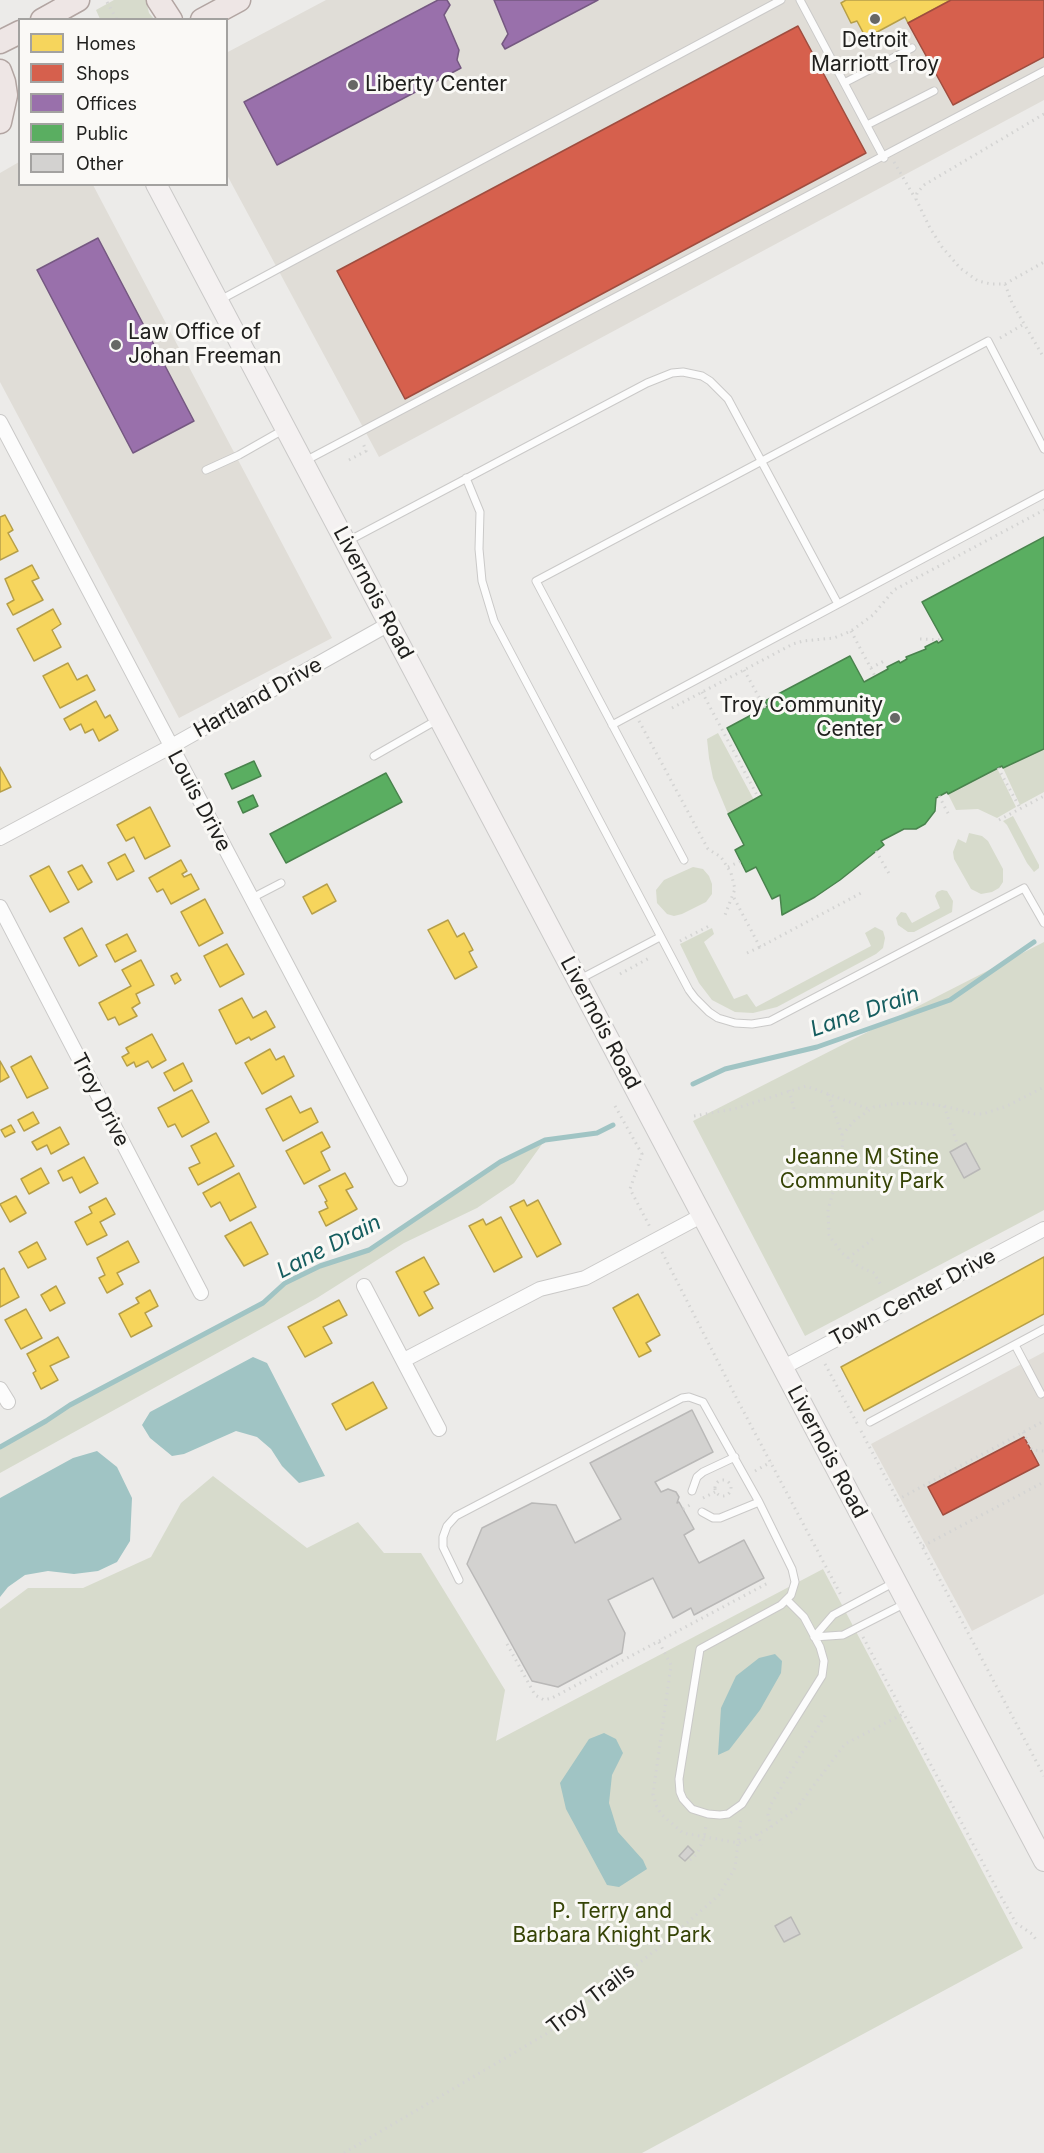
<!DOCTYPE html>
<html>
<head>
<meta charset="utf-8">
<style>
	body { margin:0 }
	#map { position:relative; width:1044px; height:2153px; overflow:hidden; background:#ecebe9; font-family:Inter,sans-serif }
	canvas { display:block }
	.legend { position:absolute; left:18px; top:18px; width:210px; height:168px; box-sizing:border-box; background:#faf9f6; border:2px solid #a3a2a0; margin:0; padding:8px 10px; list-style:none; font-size:18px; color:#20201e }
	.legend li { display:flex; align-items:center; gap:12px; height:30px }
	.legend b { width:30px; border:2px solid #a3a2a0 }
</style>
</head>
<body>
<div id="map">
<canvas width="1044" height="2153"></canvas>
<ul class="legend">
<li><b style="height:16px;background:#f6d55c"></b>Homes</li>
<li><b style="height:16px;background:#d6604d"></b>Shops</li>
<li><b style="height:16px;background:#9970ab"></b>Offices</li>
<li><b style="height:16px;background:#5aae61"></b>Public</li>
<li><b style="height:16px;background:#d3d2d0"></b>Other</li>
</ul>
</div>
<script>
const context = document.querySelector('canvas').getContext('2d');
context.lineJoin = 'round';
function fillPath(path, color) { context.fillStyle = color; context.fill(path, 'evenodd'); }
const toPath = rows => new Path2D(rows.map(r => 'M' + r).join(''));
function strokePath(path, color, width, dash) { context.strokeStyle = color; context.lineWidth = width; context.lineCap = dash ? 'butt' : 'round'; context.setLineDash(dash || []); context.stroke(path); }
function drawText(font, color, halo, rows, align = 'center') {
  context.font = font + ' Inter,sans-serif'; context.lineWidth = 6; context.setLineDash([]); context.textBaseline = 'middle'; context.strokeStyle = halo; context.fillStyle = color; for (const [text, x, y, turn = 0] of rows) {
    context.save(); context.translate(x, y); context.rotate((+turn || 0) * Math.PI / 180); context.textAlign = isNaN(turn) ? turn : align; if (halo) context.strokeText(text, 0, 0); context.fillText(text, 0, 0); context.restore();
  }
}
fillPath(toPath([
	[326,0,1044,0,1044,100,379,457,227,175,226,53],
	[19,162,20,184,93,185,332,638,179,718,0,382,0,173],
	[1044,1352,1044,1594,972,1631,871,1444]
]), '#e0ddd7');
fillPath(toPath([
	[114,0,146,0,149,13,154,19,100,19,96,10],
	[718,733,754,800,728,814,713,778,709,758,707,739],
	[1044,749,1044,792,1020,805,1003,768],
	[997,768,1016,807,997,818,978,809,956,810,948,794],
	[1013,816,1039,865,1039,868,1034,872,1027,863,1007,825,1003,821],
	[969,833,982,836,988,841,1003,869,1003,882,999,888,992,892,981,894,971,889,954,859,953,852,958,839,966,843],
	[693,867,703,869,709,876,712,884,712,894,706,902,682,914,674,916,667,914,657,903,656,890,664,880],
	[942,890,947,891,953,901,952,912,914,932,908,932,898,925,896,918,901,912,906,913,912,923,940,908,935,896,937,892],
	[875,927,883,931,885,938,883,948,876,954,777,1007,753,1013,735,1012,712,1000,699,983,680,944,712,928,714,934,704,942,734,999,747,994,756,1007,871,946,865,933],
	[1044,942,1044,1210,805,1336,693,1121],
	[545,1140,514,1183,477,1208,404,1243,317,1298,0,1473,0,1447,46,1421,75,1401,142,1368,263,1303,285,1283,296,1276,369,1250,500,1162],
	[213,1476,307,1548,358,1522,384,1553,421,1553,505,1690,496,1741,823,1569,1023,1948,642,2153,0,2153,0,1609,28,1588,83,1588,151,1557,181,1503]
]), '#d7dbcc');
fillPath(toPath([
	[253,1357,267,1363,325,1476,299,1483,282,1466,271,1449,257,1437,236,1431,184,1454,172,1456,150,1438,142,1425,150,1412],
	[97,1451,117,1467,132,1498,130,1541,117,1562,98,1571,74,1574,48,1571,25,1575,8,1587,0,1597,0,1498,73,1458],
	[775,1654,782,1661,781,1673,760,1710,729,1750,718,1755,721,1708,736,1676,759,1658],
	[604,1733,616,1739,623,1753,612,1775,609,1803,618,1832,643,1860,647,1869,619,1887,607,1885,566,1809,560,1783,589,1739]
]), '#a0c4c4');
const homes = toPath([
	[846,0,951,0,908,23,905,17,866,38,857,21,851,23,841,3,846,0],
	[5,515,13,530,8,533,18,551,0,560,0,517,5,515],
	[32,565,39,578,32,581,43,600,13,615,7,604,14,600,5,579,32,565],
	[53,609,61,624,52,630,61,647,34,661,17,629,53,609],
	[68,663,77,680,87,675,95,690,60,708,43,676,68,663],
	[96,701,105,718,110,715,118,730,99,741,93,729,85,733,81,724,70,730,64,719,96,701],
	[0,767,11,787,0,792,0,767],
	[150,807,170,846,145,859,134,837,126,841,117,825,150,807],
	[125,854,134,871,117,880,108,863,125,854],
	[181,860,187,871,182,874,184,877,191,874,199,889,171,904,163,889,157,892,149,878,181,860],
	[82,865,92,882,78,890,68,872,82,865],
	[49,866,69,902,50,912,30,876,49,866],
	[327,884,336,901,312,914,303,897,327,884],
	[205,899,223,933,199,946,181,912,205,899],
	[448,920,457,937,464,933,473,950,469,952,477,967,455,979,428,930,448,920],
	[82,928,97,956,79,966,64,938,82,928],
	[127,934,136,951,115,962,106,945,127,934],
	[227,944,244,974,220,987,204,956,227,944],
	[141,960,154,985,136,994,140,1003,132,1008,137,1016,119,1025,115,1017,108,1020,99,1003,131,986,122,970,141,960],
	[177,973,181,980,175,984,171,976,177,973],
	[242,998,253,1018,266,1011,275,1027,251,1040,249,1037,236,1044,219,1010,242,998],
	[152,1034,166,1060,152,1068,148,1061,136,1067,134,1062,127,1066,122,1057,129,1053,126,1048,152,1034],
	[270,1049,276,1060,284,1056,294,1076,262,1094,245,1063,270,1049],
	[31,1056,48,1088,27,1098,11,1067,31,1056],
	[0,1061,9,1077,0,1082,0,1061],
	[183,1063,192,1081,174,1091,164,1073,183,1063],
	[192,1090,209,1122,182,1137,175,1124,168,1127,158,1108,192,1090],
	[291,1096,300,1113,311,1108,318,1122,283,1141,266,1109,291,1096],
	[33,1112,39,1123,24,1131,18,1120,33,1112],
	[11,1125,15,1132,5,1137,1,1130,11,1125],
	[60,1127,69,1144,51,1154,47,1145,37,1150,32,1142,60,1127],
	[322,1132,330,1147,321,1152,330,1170,304,1184,286,1151,322,1132],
	[216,1133,234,1166,198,1185,189,1168,200,1163,191,1146,216,1133],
	[84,1157,98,1183,80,1193,72,1177,63,1181,58,1171,84,1157],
	[41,1168,49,1183,29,1194,21,1179,41,1168],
	[239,1173,256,1207,230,1221,220,1202,211,1207,203,1193,239,1173],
	[345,1173,353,1187,346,1190,357,1209,326,1226,319,1212,328,1208,325,1202,327,1201,319,1186,345,1173],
	[16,1196,26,1213,10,1222,0,1204,16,1196],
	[106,1198,115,1214,100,1222,107,1235,87,1245,75,1222,92,1213,89,1207,106,1198],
	[524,1200,527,1206,538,1200,561,1244,537,1257,510,1207,524,1200],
	[501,1217,522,1257,494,1272,469,1226,483,1219,486,1225,501,1217],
	[251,1222,268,1254,244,1266,225,1236,251,1222],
	[128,1241,139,1262,117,1273,123,1284,107,1293,99,1278,105,1275,97,1258,128,1241],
	[37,1242,46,1259,28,1268,19,1252,37,1242],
	[424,1257,439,1284,424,1292,433,1308,419,1316,396,1272,424,1257],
	[1044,1257,1044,1314,864,1411,841,1367,1044,1257],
	[4,1268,19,1297,0,1307,0,1270,4,1268],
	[56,1286,65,1303,50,1311,41,1295,56,1286],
	[150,1290,158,1306,145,1313,152,1326,131,1337,119,1314,139,1303,136,1298,150,1290],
	[638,1294,660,1335,646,1343,651,1351,639,1357,613,1308,638,1294],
	[339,1300,347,1315,323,1327,332,1343,305,1357,288,1327,339,1300],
	[26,1309,42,1338,21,1349,5,1320,26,1309],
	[58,1337,69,1357,50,1366,58,1380,41,1389,33,1373,36,1371,27,1354,58,1337],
	[373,1382,387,1408,346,1430,332,1404,373,1382]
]);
fillPath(homes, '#f6d55c');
strokePath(homes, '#b69f49', 1.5);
const shops = toPath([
	[951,0,1044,0,1044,57,953,105,908,23,951,0],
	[798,26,866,153,405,399,337,271,798,26],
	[1024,1437,1039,1465,943,1515,928,1487,1024,1437]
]);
fillPath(shops, '#d6604d');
strokePath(shops, '#9f4d3f', 1.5);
const offices = toPath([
	[438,0,447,0,450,5,444,15,459,50,457,60,461,68,277,165,244,102,438,0],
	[494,0,598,0,505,49,502,44,508,34,494,0],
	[98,238,194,421,133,453,37,270,98,238]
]);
fillPath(offices, '#9970ab');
strokePath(offices, '#755881', 1.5);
const public = toPath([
	[1044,537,1044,749,1003,768,1002,766,948,794,947,792,936,798,935,811,925,824,916,829,904,829,881,841,884,845,840,880,815,897,782,915,780,895,772,899,756,867,746,872,735,850,744,845,728,814,762,795,727,728,768,706,765,701,850,656,864,682,888,669,887,667,899,661,900,663,907,659,906,657,926,649,925,647,937,641,938,643,943,640,922,602,1044,537],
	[254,761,261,776,232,789,225,774,254,761],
	[386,773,402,802,286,863,270,834,386,773],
	[253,795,258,806,243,813,238,802,253,795]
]);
fillPath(public, '#5aae61');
strokePath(public, '#49834d', 1.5);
strokePath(toPath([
	[693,1084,725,1069,817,1047,950,1000,1034,942],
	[0,1447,46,1421,70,1405,263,1303,285,1283,320,1266,369,1250,500,1162,545,1140,597,1133,613,1125]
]), '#a0c4c4', 5);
const building = toPath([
	[966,1143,980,1169,964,1178,950,1152,966,1143],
	[692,1410,713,1452,655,1482,661,1492,668,1489,676,1492,679,1497,677,1503,679,1502,694,1529,684,1535,699,1563,744,1540,764,1578,694,1615,691,1608,673,1618,653,1578,608,1600,625,1633,622,1653,558,1687,532,1681,467,1564,482,1528,532,1503,556,1505,575,1543,621,1519,590,1463,692,1410],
	[688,1846,694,1852,685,1861,679,1856,688,1846],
	[791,1917,800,1934,784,1942,775,1926,791,1917]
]);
fillPath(building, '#d3d2d0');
strokePath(building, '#b9b8b7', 1.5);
const service = toPath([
	[800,0,884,158],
	[844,83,912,48],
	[867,125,934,91],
	[220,300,781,0],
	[305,461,1044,71],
	[206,470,239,455,283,430],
	[466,478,480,512,479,549,482,581,494,621,689,990,695,998,709,1012,718,1018,735,1023,752,1024,770,1021,1024,888,1044,923],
	[348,541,647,383,672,373,683,372,702,376,710,381,728,399,838,604],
	[612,725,1044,494],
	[374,756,437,720],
	[684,860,536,581,988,341,1044,449],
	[252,898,281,883],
	[580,979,660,937],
	[1015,1345,1041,1394],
	[870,1422,1044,1329],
	[692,1491,697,1477,703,1472,735,1457],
	[702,1512,713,1518,720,1518,759,1502],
	[459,1580,443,1547,443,1537,447,1526,456,1516,682,1398,689,1397,703,1402,759,1502,792,1569,795,1582,791,1595,781,1605,700,1649,679,1779,680,1792,683,1799,692,1809,708,1814,720,1815,728,1814,742,1804,822,1676,824,1661,820,1647,804,1617,787,1600],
	[893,1583,833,1615,814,1637,843,1635,906,1603]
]);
const minor = toPath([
	[0,422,400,1179],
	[0,838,170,747,389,624],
	[0,907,201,1293],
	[364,1286,439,1429],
	[404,1360,540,1289,585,1278,701,1216],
	[782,1368,1044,1229],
	[0,1389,8,1402]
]);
const secondary = toPath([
	[156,184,1044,1861]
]);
const primary = toPath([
	[158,0,171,20],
	[42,20,78,0],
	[202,20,239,0],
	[0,42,20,32],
	[0,71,4,82,6,95,0,122]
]);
strokePath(service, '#cac9c8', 9);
strokePath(minor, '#cac9c8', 16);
strokePath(secondary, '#cac9c8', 22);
strokePath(primary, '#b2a5a2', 25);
strokePath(toPath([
	[107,2,117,20],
	[1044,114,924,185,917,193,916,199,930,228,942,247,960,268,978,281,991,284,1005,284,1044,262],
	[894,162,915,198],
	[1005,284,1012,303,1044,358],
	[1000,338,1024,324],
	[349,460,366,451,363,443],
	[851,631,875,676],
	[920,639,942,640],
	[871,668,884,661],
	[744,670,765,708],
	[702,692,758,797],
	[672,708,793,644,803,641,834,638,851,631,873,615,894,590,1044,510],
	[639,721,708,849,721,857,731,873,735,889,725,915],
	[998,768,1020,808],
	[939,796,950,817],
	[999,820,1044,796],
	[876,851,891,877],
	[728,867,741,861],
	[734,898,760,947,863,892],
	[680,941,709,926],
	[747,953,760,947],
	[620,974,651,957],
	[789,1090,795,1112],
	[828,1094,842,1135,843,1142,837,1178,828,1210,829,1235,841,1252,858,1266,874,1273,882,1287],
	[615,1106,642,1154,630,1189,650,1227],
	[944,1106,957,1143],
	[694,1116,734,1109,806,1086,869,1109],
	[842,1135,855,1120,874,1107,892,1104,919,1103,944,1106,975,1114,983,1114,1007,1106,1044,1087],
	[841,1158,867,1171,880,1182],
	[662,1252,738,1401,842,1597],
	[848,1258,873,1239],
	[825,1364,858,1425],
	[861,1431,1044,1776],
	[1023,1432,1032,1450,1044,1451],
	[755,1471,771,1462],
	'715 1488a8 8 0 1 1 16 0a8 8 0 1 1-16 0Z',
	[703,1498,715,1492],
	[897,1500,1044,1421],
	[683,1509,690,1505],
	[923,1546,1044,1482],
	[863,1637,999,1893,1016,1923,1032,1934,1037,1941],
	[659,1642,671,1665,653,1794,656,1805,661,1814,683,1833,739,1843,768,1829,796,1809,845,1744,903,1714],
	[507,1644,535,1695,544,1700,552,1698,768,1583],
	[771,1827,768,1815,771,1804,826,1714],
	[757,1834,762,1845],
	[690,1860,697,1854,704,1838,706,1825],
	[344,2153,546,2034,656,1950,719,1895,735,1868,741,1818]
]), '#d4d4d3', 3, [1.5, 4.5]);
strokePath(service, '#fcfcfc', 7);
strokePath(minor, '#fcfcfc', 14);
strokePath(secondary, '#f4f1f1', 20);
strokePath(primary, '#eee6e5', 22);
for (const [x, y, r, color] of [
	[875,19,6,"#676765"],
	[353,85,6,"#676765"],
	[116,345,6,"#676765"],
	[895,718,6,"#676765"]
]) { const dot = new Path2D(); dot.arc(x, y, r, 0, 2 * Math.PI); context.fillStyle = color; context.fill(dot); strokePath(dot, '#faf9f6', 2); }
drawText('21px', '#20201e', '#faf9f6', [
	["Detroit",875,41,"center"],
	["Marriott Troy",875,65,"center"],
	["Liberty Center",365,85],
	["Law Office of",128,333],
	["Johan Freeman",128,357],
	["Troy Community",883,706,"right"],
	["Center",883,730,"right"]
], 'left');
drawText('21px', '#20201e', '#faf9f6', [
	["Livernois Road",373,593,62],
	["Hartland Drive",258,698,-29],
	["Louis Drive",199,801,62],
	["Livernois Road",600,1023,62],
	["Troy Drive",100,1100,63],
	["Town Center Drive",913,1298,-28],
	["Livernois Road",827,1452,62],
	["Troy Trails",591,1999,-37]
]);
drawText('21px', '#364406', '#faf9f6', [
	["Jeanne M Stine",862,1158],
	["Community Park",862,1182],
	["P. Terry and",612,1912],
	["Barbara Knight Park",612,1936]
]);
drawText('italic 22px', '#155d5f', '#faf9f6', [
	["Lane Drain",865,1012,-19],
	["Lane Drain",329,1247,-27]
]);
</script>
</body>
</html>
